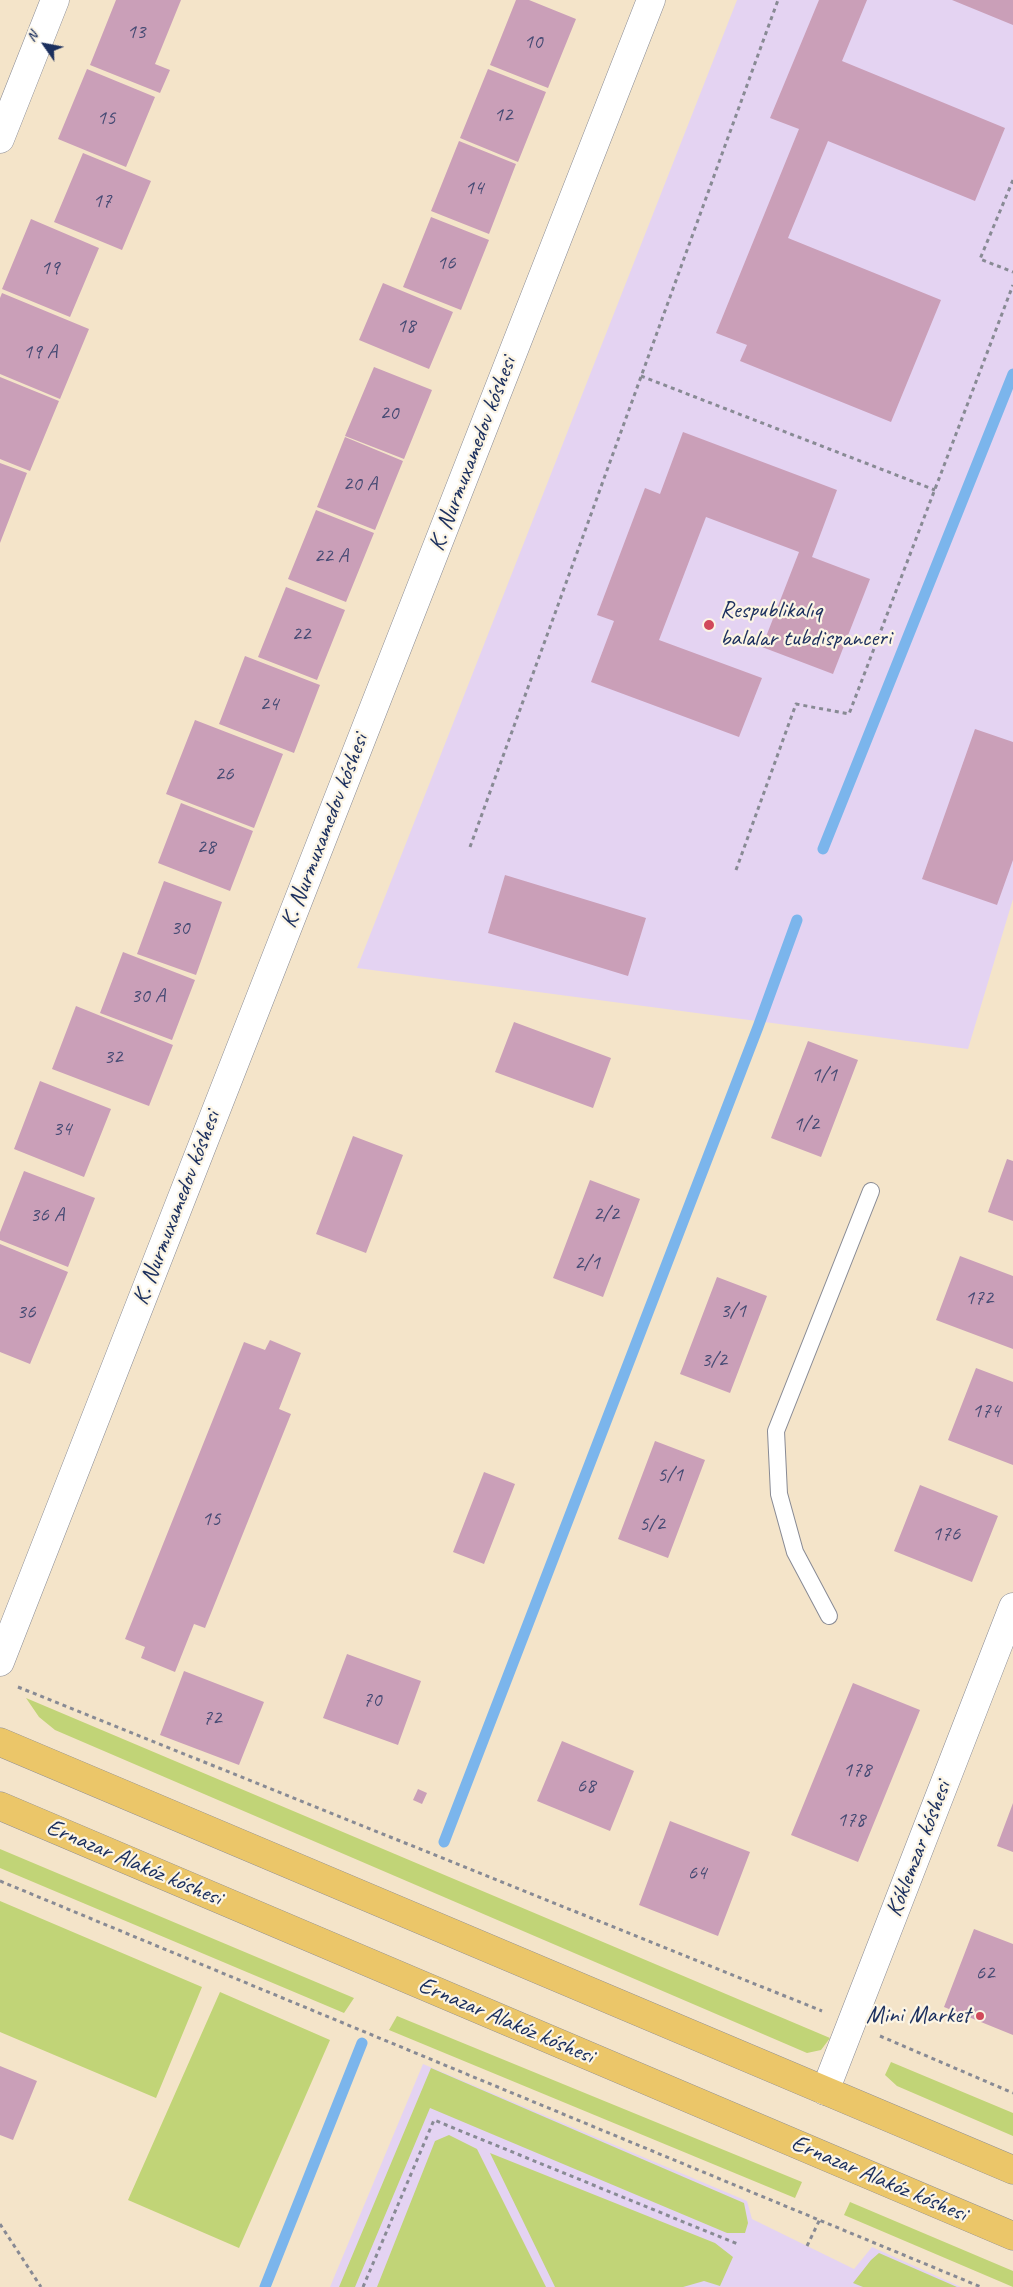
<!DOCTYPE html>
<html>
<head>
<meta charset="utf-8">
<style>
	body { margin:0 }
	#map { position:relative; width:1013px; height:2287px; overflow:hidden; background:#f4e4c9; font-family:Caveat,sans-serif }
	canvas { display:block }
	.north { position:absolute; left:20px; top:20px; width:50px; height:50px; -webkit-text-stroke:4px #fcf5e5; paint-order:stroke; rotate:303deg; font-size:14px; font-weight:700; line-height:20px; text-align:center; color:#1b2f5e }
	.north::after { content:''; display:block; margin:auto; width:18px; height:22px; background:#1b2f5e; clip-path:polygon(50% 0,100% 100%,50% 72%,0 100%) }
</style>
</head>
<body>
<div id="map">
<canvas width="1013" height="2287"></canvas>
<div class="north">N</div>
</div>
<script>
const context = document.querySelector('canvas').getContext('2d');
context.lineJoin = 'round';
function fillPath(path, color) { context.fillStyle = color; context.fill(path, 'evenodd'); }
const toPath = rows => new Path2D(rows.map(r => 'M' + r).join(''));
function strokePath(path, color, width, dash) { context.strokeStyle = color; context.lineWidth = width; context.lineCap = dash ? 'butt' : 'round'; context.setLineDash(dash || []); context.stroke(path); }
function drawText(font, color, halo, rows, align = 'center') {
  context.font = font + ' Caveat,sans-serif'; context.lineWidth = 4.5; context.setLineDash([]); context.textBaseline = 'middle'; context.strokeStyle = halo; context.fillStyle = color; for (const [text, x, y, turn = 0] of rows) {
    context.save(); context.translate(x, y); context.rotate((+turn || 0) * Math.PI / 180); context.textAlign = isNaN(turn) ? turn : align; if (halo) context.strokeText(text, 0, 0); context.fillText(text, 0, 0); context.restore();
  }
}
fillPath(toPath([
	[737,0,1013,0,1013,899,968,1049,357,968],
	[423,2064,747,2201,752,2219,854,2269,872,2247,961,2287,330,2287]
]), '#e4d3f2');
fillPath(toPath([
	[26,1698,830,2038,821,2050,807,2053,55,1730,39,1717],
	[0,1849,354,1998,344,2013,0,1868],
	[0,1901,202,1987,156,2098,0,2032],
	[220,1992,330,2040,239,2248,128,2200],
	[397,2016,802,2182,795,2198,389,2030],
	[891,2062,1013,2113,1013,2136,897,2086,885,2075],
	[431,2068,744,2203,748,2223,745,2233,727,2233,430,2108,355,2287,339,2287],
	[449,2135,477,2149,546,2287,377,2287,435,2141],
	[490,2153,715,2243,733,2257,720,2286,704,2281,683,2287,555,2287],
	[850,2202,1013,2271,1013,2287,844,2215],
	[879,2253,957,2287,863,2287,853,2283,871,2260]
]), '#c1d477');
strokePath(toPath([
	[823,849,1013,374],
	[444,1842,758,1027,797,920],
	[265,2287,362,2043]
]), '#7bb5ec', 11);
fillPath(toPath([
	[116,0,181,0,155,64,170,70,160,93,90,65],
	[516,0,529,0,576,19,548,88,490,65],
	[819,0,867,0,842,61,1005,128,975,201,828,141,788,238,941,300,891,422,740,361,747,345,716,333,799,129,770,118],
	[952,0,1013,0,1013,25],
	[87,69,155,97,126,167,58,139],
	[488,69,546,92,518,162,460,138],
	[459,141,516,164,489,234,431,211],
	[83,153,151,181,122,250,54,222],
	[431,217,489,240,461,310,403,287],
	[31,219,99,248,70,317,2,289],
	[383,283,453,312,429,369,359,340],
	[2,293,89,329,60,399,0,374,0,298],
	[374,367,432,390,404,459,345,436],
	[0,377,59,401,30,471,0,459],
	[683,432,837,490,812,557,870,579,833,674,762,647,799,552,706,517,659,640,762,678,739,737,591,682,614,621,597,615,645,488,660,494],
	[345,437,403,461,375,530,317,507],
	[0,463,27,473,0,543],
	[316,510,374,533,346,602,288,579],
	[286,587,345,610,317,680,258,657],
	[245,656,320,685,294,753,219,724],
	[195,720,283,754,254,828,166,794],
	[975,729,1013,742,1013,860,997,905,922,879],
	[181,803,253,831,230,891,158,863],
	[505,875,646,918,628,976,488,933],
	[164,881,222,902,196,975,137,954],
	[123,952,195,980,172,1040,100,1013],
	[76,1006,173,1045,149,1106,52,1069],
	[514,1022,611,1058,593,1108,495,1072],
	[808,1041,858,1060,821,1157,771,1138],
	[40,1081,111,1109,84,1177,14,1149],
	[353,1136,403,1155,366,1253,316,1234],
	[1007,1159,1013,1161,1013,1221,988,1212],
	[24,1171,95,1198,68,1267,0,1240,0,1232],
	[590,1180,640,1199,603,1297,553,1278],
	[0,1244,68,1272,30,1364,0,1352],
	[960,1256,1013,1276,1013,1349,936,1320],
	[717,1277,767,1296,730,1393,680,1374],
	[270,1340,301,1353,279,1409,291,1414,205,1628,194,1624,175,1672,141,1658,145,1647,125,1639,244,1342,265,1350],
	[976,1368,1013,1382,1013,1465,948,1440],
	[655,1441,705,1460,668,1558,618,1539],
	[484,1472,515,1484,484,1564,453,1552],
	[920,1485,998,1516,972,1582,894,1551],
	[347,1654,421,1681,398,1745,323,1718],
	[184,1671,264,1702,239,1765,160,1735],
	[853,1683,920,1710,858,1862,791,1835],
	[562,1741,634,1771,610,1831,537,1801],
	[418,1789,427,1793,422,1804,413,1800],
	[1013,1803,1013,1852,997,1846],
	[670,1821,750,1852,718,1936,639,1905],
	[974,1929,1013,1944,1013,2035,944,2007],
	[0,2066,37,2081,13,2140,0,2135]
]), '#ca9fb8');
const service = toPath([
	[829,1616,795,1552,779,1494,776,1431,871,1191]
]);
const minor = toPath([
	[0,139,55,0],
	[0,1662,651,0],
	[825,2091,1013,1607]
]);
const primary = toPath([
	[0,1742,1013,2170],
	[0,1806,1013,2236]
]);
strokePath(service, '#888a94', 18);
strokePath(minor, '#888a94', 29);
strokePath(primary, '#888a94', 29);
strokePath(toPath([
	[1013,180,980,259,1013,272],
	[641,376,935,490],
	[470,847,778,0],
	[736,870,796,704,849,714,1013,285],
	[18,1687,822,2011],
	[0,1881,981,2287],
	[880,2036,1013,2093],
	[0,2224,41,2287],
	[807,2246,820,2219],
	[363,2287,434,2120,740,2245]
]), '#888a94', 3, [4, 4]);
strokePath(service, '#fff', 16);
strokePath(minor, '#fff', 28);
strokePath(primary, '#ebc669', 28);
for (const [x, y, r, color] of [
	[709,625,6,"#d1495b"],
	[980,2016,5,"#d1495b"]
]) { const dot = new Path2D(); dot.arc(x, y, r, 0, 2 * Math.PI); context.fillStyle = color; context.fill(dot); strokePath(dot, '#fcf5e5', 2); }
drawText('21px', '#474b74', null, [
	["13",136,32],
	["10",533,42],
	["12",503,115],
	["15",106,118],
	["14",474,188],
	["17",102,201],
	["16",446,263],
	["19",50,268],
	["18",406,326],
	["19 А",40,352],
	["20",389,413],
	["20 А",360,484],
	["22 А",331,556],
	["22",301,634],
	["24",269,704],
	["26",224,774],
	["28",206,847],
	["30",180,928],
	["30 А",148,996],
	["32",113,1057],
	["1/1",824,1075],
	["1/2",806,1124],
	["34",62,1129],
	["2/2",606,1214],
	["36 А",47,1215],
	["2/1",587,1263],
	["172",979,1298],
	["3/1",733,1311],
	["36",26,1312],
	["3/2",714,1360],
	["174",986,1411],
	["5/1",670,1475],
	["15",211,1519],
	["5/2",652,1524],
	["176",946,1534],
	["70",372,1700],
	["72",212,1718],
	["178",857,1770],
	["68",586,1786],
	["178",851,1820],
	["64",697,1873],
	["62",985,1973]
]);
drawText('24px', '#1b2f5e', '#fcf5e5', [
	["K. Nurmuxamedov kóshesi",473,454,-69],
	["K. Nurmuxamedov kóshesi",325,831,-69],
	["K. Nurmuxamedov kóshesi",177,1208,-69],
	["Kóklemzar kóshesi",919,1849,-69],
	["Ernazar Alakóz kóshesi",134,1863,23],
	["Ernazar Alakóz kóshesi",506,2021,23],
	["Ernazar Alakóz kóshesi",879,2179,23]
]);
drawText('24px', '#1b2f5e', '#fcf5e5', [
	["Respublikalıq",720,611],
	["balalar tubdispanceri",720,639],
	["Mini Market",970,2016,"right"]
], 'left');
</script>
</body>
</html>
